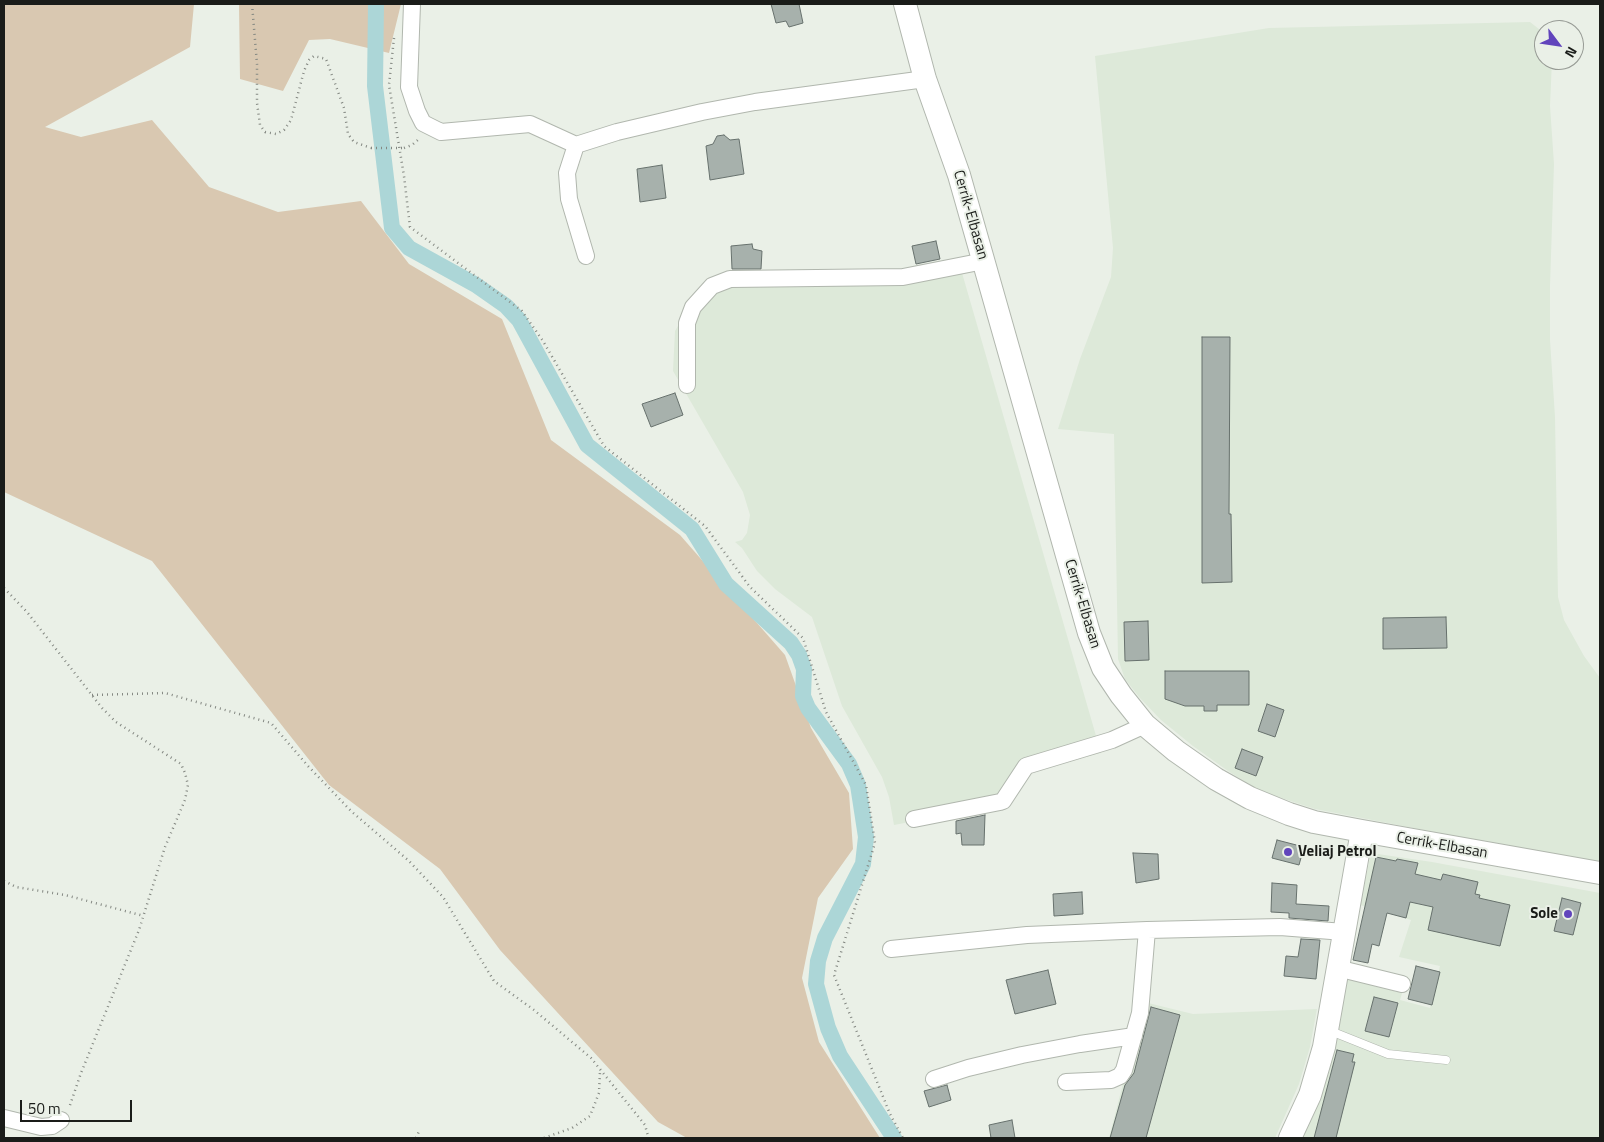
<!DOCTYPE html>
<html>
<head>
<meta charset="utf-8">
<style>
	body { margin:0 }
	#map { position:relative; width:1604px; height:1142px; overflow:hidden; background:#eaf0e7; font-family:"Titillium Web",sans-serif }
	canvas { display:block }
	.frame { position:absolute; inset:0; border:5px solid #1a1c19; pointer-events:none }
	.north { position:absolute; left:1534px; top:20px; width:50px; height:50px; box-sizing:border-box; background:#eaf0e7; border:1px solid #979b95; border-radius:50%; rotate:121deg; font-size:14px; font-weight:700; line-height:20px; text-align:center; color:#1a1c19 }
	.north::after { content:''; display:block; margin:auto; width:18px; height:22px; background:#6144bc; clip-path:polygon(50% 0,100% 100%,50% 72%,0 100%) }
	.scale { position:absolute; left:20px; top:1100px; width:112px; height:22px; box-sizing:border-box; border:2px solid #1a1c19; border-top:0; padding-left:6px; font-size:15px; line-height:18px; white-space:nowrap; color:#1a1c19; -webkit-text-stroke:4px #eaf0e7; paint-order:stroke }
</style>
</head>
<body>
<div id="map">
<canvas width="1604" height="1142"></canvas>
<div class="frame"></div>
<div class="north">N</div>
<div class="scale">50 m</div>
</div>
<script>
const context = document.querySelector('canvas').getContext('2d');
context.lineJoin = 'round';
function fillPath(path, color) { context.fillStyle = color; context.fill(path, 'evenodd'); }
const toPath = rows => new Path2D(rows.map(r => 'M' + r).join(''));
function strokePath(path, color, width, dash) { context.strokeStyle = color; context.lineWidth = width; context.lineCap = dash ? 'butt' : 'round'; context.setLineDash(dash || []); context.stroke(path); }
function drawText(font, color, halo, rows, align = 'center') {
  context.font = font + ' "Titillium Web",sans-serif'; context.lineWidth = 4; context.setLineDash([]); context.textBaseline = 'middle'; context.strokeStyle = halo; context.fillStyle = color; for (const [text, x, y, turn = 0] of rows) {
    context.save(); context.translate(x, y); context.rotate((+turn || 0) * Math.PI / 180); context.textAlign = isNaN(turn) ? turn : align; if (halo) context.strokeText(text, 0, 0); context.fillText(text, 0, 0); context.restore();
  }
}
fillPath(toPath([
	[1530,22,1544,33,1544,60,1552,60,1550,106,1554,164,1550,286,1550,340,1555,417,1558,597,1564,620,1584,656,1600,678,1600,864,1315,809,1260,791,1228,771,1193,746,1161,720,1139,697,1125,679,1118,659,1114,434,1058,429,1080,359,1111,277,1113,248,1095,56,1269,28],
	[960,266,1101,753,1041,768,1023,779,1005,804,894,825,889,797,882,777,842,706,812,617,775,589,757,571,742,548,735,542,742,540,747,533,750,515,743,492,673,371,675,331,690,305,725,283],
	[1371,853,1432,862,1600,893,1600,1138,1298,1138,1343,978,1402,993,1400,1000,1430,1008,1440,966,1399,957,1411,920,1360,905],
	[1144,1002,1193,1014,1317,1009,1310,1047,1299,1084,1275,1138,1109,1138]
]), '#dde9d9');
fillPath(toPath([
	[4,4,194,4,190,47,45,127,81,137,152,120,209,187,278,212,361,201,409,264,502,319,551,440,680,535,785,655,811,728,849,793,853,849,818,898,802,978,819,1042,880,1138,687,1138,658,1122,500,950,440,869,329,785,152,561,4,492],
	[239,4,401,4,389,53,330,39,309,40,283,91,240,79]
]), '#d9c8b1');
strokePath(toPath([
	[376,4,375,86,392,228,409,248,476,285,506,306,519,320,587,445,692,529,726,584,791,643,799,655,804,669,803,696,808,708,849,764,858,785,866,837,863,864,825,938,818,961,816,984,828,1028,840,1056,894,1138]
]), '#acd6d7', 16);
const building = toPath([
	[771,4,799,4,803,23,789,27,786,21,776,23,771,4],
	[724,135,730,140,739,139,744,174,710,180,706,146,713,144,717,136,724,135],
	[662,165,666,198,640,202,637,169,662,165],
	[936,241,940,259,916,264,912,246,936,241],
	[752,244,753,249,762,251,761,269,732,269,731,246,752,244],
	[1202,337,1230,337,1229,514,1231,514,1232,582,1202,583,1202,337],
	[675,393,683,415,651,427,642,404,675,393],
	[1446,617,1447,648,1383,649,1383,618,1446,617],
	[1148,621,1149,660,1125,661,1124,622,1148,621],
	[1165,671,1249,671,1249,705,1217,705,1217,711,1204,711,1204,706,1185,706,1165,699,1165,671],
	[1267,704,1284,710,1275,737,1258,731,1267,704],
	[1242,749,1263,757,1256,776,1235,768,1242,749],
	[985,815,984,845,962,845,961,833,956,834,956,821,985,815],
	[1277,840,1304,847,1299,865,1272,858,1277,840],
	[1133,853,1158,854,1159,879,1136,883,1133,853],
	[1376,857,1396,861,1397,859,1418,863,1415,874,1441,880,1443,874,1478,882,1475,894,1480,895,1479,898,1510,905,1500,946,1428,930,1433,907,1410,902,1406,918,1387,913,1379,946,1372,944,1368,963,1353,960,1376,857],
	[1272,883,1297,885,1296,904,1329,906,1328,921,1289,918,1289,913,1271,912,1272,883],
	[1082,892,1083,914,1054,916,1053,894,1082,892],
	[1562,898,1581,903,1573,935,1554,931,1562,898],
	[1301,939,1320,940,1316,979,1284,976,1286,956,1298,957,1301,939],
	[1416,966,1440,972,1432,1005,1408,999,1416,966],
	[1048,970,1056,1004,1015,1014,1006,980,1048,970],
	[1374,997,1398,1003,1389,1037,1365,1031,1374,997],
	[1151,1007,1180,1015,1146,1138,1110,1138,1125,1085,1134,1073,1151,1007],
	[1337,1050,1354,1054,1352,1062,1355,1062,1336,1138,1314,1138,1337,1050],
	[947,1085,951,1100,929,1107,924,1091,947,1085],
	[1012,1120,1015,1138,991,1138,989,1125,1012,1120]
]);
fillPath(building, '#a7b1ac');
strokePath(building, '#67716d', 1);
const lane = toPath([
	[1328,1030,1388,1054,1446,1060]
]);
const street = toPath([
	[412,4,409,87,417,111,423,123,441,132,530,124,576,145,617,132,702,112,755,102,925,79],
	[576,145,567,173,569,199,586,256],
	[687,385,687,323,693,307,712,286,730,279,903,277,984,261],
	[914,819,1000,802,1003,801,1026,766,1112,740,1145,725],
	[891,949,1027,935,1147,930,1280,927,1344,932],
	[1337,968,1402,984],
	[934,1079,968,1068,1022,1055,1080,1044,1134,1036],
	[1066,1082,1111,1080,1120,1076,1124,1070,1140,1013,1147,930],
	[4,1118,41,1127,52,1126,61,1120]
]);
const secondary = toPath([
	[905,4,925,79,959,175,1089,633,1103,668,1121,695,1145,725,1176,751,1216,779,1250,798,1289,814,1314,822,1362,831,1600,873],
	[1290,1138,1310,1095,1324,1047,1362,831]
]);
strokePath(lane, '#b1b7ae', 9);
strokePath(street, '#b1b7ae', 18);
strokePath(secondary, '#b1b7ae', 24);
strokePath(toPath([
	[252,4,257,64,257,103,260,125,265,132,276,134,284,130,291,120,304,71,309,60,314,56,326,59,344,108,348,134,354,142,371,148],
	[394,38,389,85,404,176,410,227,522,311,543,341,604,446,705,526,750,587,803,638,826,712,866,785,875,843,834,975,890,1114,903,1138],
	[404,148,412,145,419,139],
	[4,588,27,612,102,708,116,722,181,764,185,773,188,785,185,800,165,847,139,930,81,1073,69,1108],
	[92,695,165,693,271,723,308,766,351,811,409,861,443,897,494,981,534,1010,591,1058,645,1125,648,1136,647,1138],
	[4,881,16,887,65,895,144,916],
	[416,1138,420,1129],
	[544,1138,572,1128,590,1116,599,1093,600,1071]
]), '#848882', 2.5, [1, 4]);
strokePath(lane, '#fff', 8);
strokePath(street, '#fff', 16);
strokePath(secondary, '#fff', 22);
strokePath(toPath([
	[371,148,404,148]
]), '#848882', 2.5, [1, 4]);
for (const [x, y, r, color] of [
	[1288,852,5,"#6144bc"],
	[1568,914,5,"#6144bc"]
]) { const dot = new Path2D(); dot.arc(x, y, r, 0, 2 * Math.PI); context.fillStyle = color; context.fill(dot); strokePath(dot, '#eaf0e7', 2); }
drawText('15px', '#1a1c19', '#eaf0e7', [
	["Cerrik-Elbasan",970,215,74],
	["Cerrik-Elbasan",1082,604,73],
	["Cerrik-Elbasan",1442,846,10]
]);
drawText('bold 15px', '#1a1c19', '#eaf0e7', [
	["Veliaj Petrol",1298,852],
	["Sole",1558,914,"right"]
], 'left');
</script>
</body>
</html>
